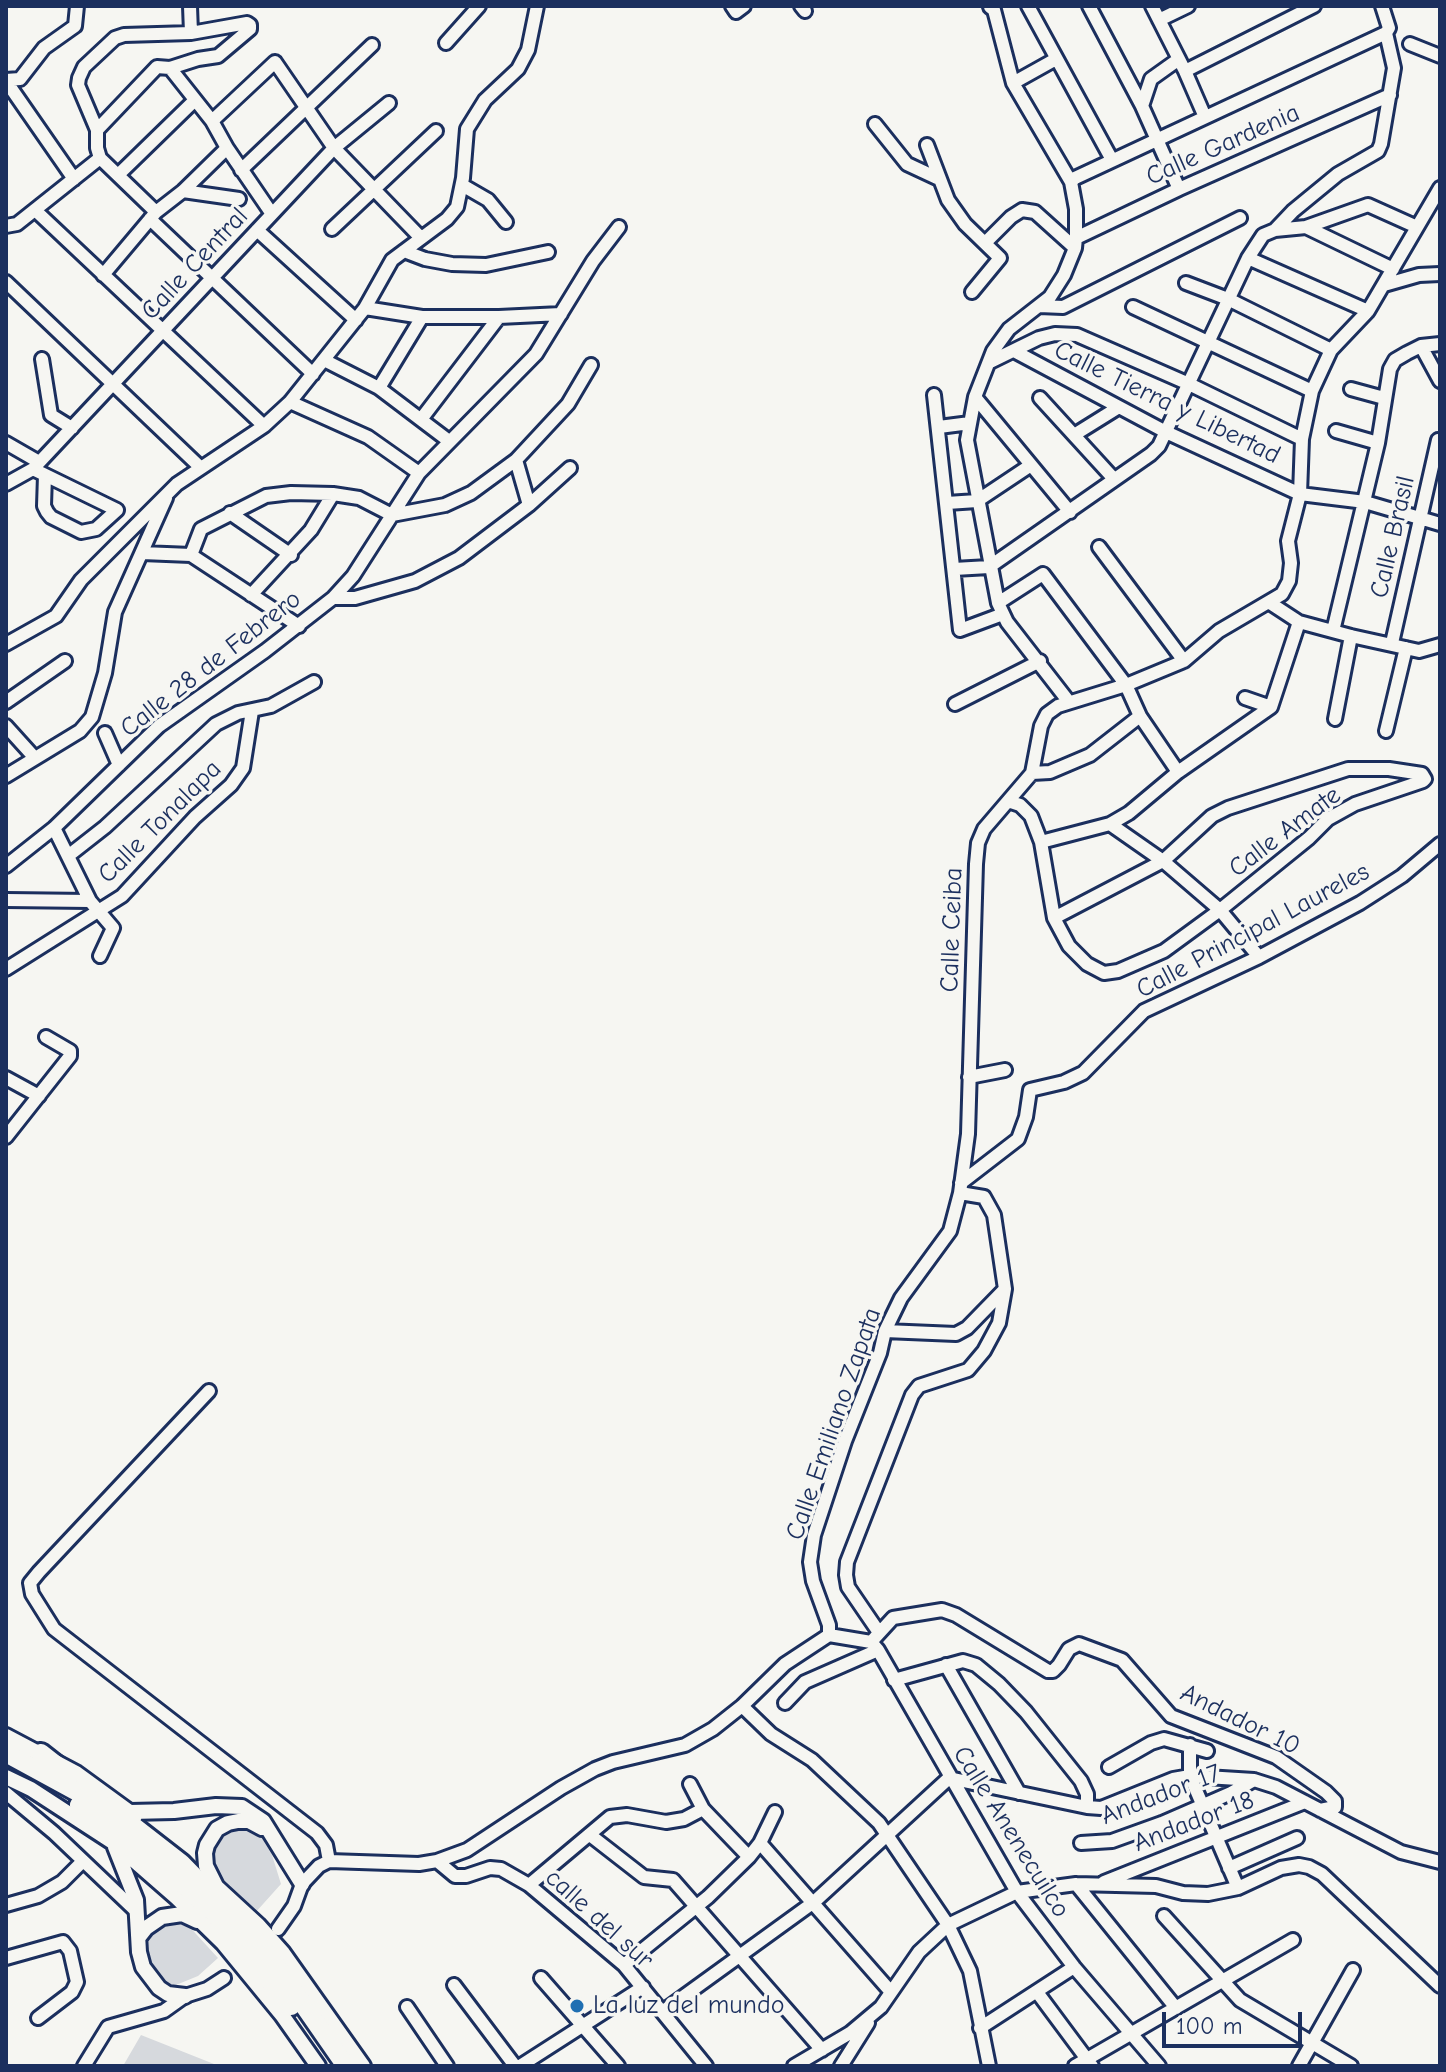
<!DOCTYPE html>
<html>
<head>
<meta charset="utf-8">
<style>
	body { margin:0 }
	#map { position:relative; width:1446px; height:2072px; overflow:hidden; background:#f6f6f2; font-family:"Comic Neue",sans-serif }
	canvas { display:block }
	.frame { position:absolute; inset:0; border:8px solid #1b2f5e; pointer-events:none }
	.scale { position:absolute; left:1162px; top:2012px; width:140px; height:36px; box-sizing:border-box; border:4px solid #1b2f5e; border-top:0; padding-left:10px; font-size:24px; line-height:28px; white-space:nowrap; color:#1b2f5e; -webkit-text-stroke:6px #f6f6f2; paint-order:stroke }
</style>
</head>
<body>
<div id="map">
<canvas width="1446" height="2072"></canvas>
<div class="frame"></div>
<div class="scale">100 m</div>
</div>
<script>
const context = document.querySelector('canvas').getContext('2d');
context.lineJoin = 'round';
function fillPath(path, color) { context.fillStyle = color; context.fill(path, 'evenodd'); }
const toPath = rows => new Path2D(rows.map(r => 'M' + r).join(''));
function strokePath(path, color, width, dash) { context.strokeStyle = color; context.lineWidth = width; context.lineCap = dash ? 'butt' : 'round'; context.setLineDash(dash || []); context.stroke(path); }
function drawText(font, color, halo, rows, align = 'center') {
  context.font = font + ' "Comic Neue",sans-serif'; context.lineWidth = 7; context.setLineDash([]); context.textBaseline = 'middle'; context.strokeStyle = halo; context.fillStyle = color; for (const [text, x, y, turn = 0] of rows) {
    context.save(); context.translate(x, y); context.rotate((+turn || 0) * Math.PI / 180); context.textAlign = isNaN(turn) ? turn : align; if (halo) context.strokeText(text, 0, 0); context.fillText(text, 0, 0); context.restore();
  }
}
fillPath(toPath([
	[246,1829,260,1835,272,1855,281,1884,255,1913,214,1871,210,1858,214,1843,226,1833],
	[186,1923,218,1958,198,1976,171,1987,156,1979,146,1965,144,1947,151,1933,168,1925],
	[141,2035,219,2066,123,2066]
]), '#d6d9dd');
const minor = toPath([
	[190,6,191,33],
	[732,6,736,12,744,6],
	[801,6,805,11],
	[1028,6,1112,160],
	[1089,6,1142,106,1179,189],
	[1152,6,1185,71,1205,117],
	[990,7,994,10,1013,83,1071,182,1076,209,1076,238,1075,248,1064,275,1050,297,1009,329,993,351,975,397,967,440,998,603,1007,622,1069,702],
	[1159,20,1188,6],
	[446,43,479,6],
	[1410,44,1440,56],
	[170,68,212,121,227,148,272,214],
	[1185,71,1314,6],
	[6,80,20,79,44,48,75,26,77,6],
	[6,81,74,179],
	[1013,83,1056,59],
	[1142,106,1151,79,1179,59],
	[212,121,275,62,334,148,421,238],
	[875,124,907,164,937,178],
	[97,130,157,67,170,68,198,59,218,56,250,29,250,25,247,23,191,33,124,35,115,38,84,67,79,78,78,85,97,130,97,148,100,158,156,212],
	[927,145,948,200,965,224,1000,258,972,292],
	[241,170,372,45],
	[118,175,194,101],
	[1071,182,1075,178,1386,33,1389,28,1382,6],
	[462,185,488,200,506,222],
	[183,191,239,199],
	[35,210,264,426],
	[150,219,313,374],
	[6,226,17,224,100,158],
	[1306,227,1393,269],
	[332,229,436,131],
	[257,230,356,320],
	[1275,230,1293,211,1338,174,1378,151,1381,144,1394,68,1386,33],
	[1076,238,1179,189,1390,95],
	[985,243,1011,217,1022,210,1035,212,1075,248],
	[404,251,425,259,452,264,486,265,548,252],
	[1248,258,1368,311],
	[103,275,156,212,183,191,227,148],
	[6,282,200,467],
	[1186,283,1228,299,1331,350],
	[1384,285,1419,275,1440,274],
	[1039,306,1063,307,1240,218],
	[1133,307,1312,391],
	[365,308,422,317,499,317,561,314],
	[1421,346,1440,381],
	[1014,351,1166,432,1300,494,1365,502,1440,524],
	[42,359,51,415,72,428],
	[324,360,379,388,449,441],
	[990,362,1039,338,1055,334,1077,335,1189,384,1302,439],
	[379,388,422,317],
	[1351,389,1384,398],
	[934,395,960,630,1003,614],
	[975,397,1070,512],
	[1040,398,1114,479],
	[290,402,368,437,419,473],
	[422,418,499,317],
	[939,427,970,423],
	[1336,431,1378,443],
	[1074,435,1119,407],
	[6,443,39,462],
	[516,460,529,505],
	[33,469,117,510,96,529,81,532,51,517,47,512,44,506,45,475],
	[6,484,33,469,334,148,389,103],
	[947,503,977,501,1031,465],
	[230,513,291,555],
	[392,515,445,505,471,493,516,460,568,404,591,365],
	[1099,547,1184,661],
	[142,553,191,555,299,626],
	[191,555,201,529,266,496,291,493,333,494,359,498,392,515],
	[954,569,989,567,1151,454,1159,446,1248,258,1263,235,1275,230,1306,227,1368,205,1417,227],
	[251,595,311,530,333,494],
	[333,598,355,598,415,581,459,558,529,505,570,468],
	[998,603,1043,574,1126,685,1140,716,1178,772],
	[1270,603,1299,622,1351,636,1419,651,1440,645],
	[1333,631,1378,443,1390,369,1395,360,1407,353,1421,346,1440,344],
	[1392,643,1438,440],
	[6,644,56,616,81,580,177,484,264,426,290,402,365,308,392,260,447,219,457,207,463,178,467,129,485,100,518,69,528,50,537,6],
	[1245,698,1271,707],
	[6,702,65,661],
	[955,704,1040,661],
	[1271,707,1299,622],
	[1335,719,1351,636],
	[6,726,34,757],
	[1386,731,1406,648],
	[105,733,119,765],
	[1032,773,1050,772,1090,755,1140,716],
	[6,776,80,731,92,717,105,673,115,612,166,498],
	[1008,801,1020,805,1031,816,1041,842,1054,918,1069,946,1087,964,1104,973,1118,971,1164,951,1220,910,1309,838,1328,819,1355,804,1423,781,1425,779,1422,774,1389,769,1348,769,1228,808,1212,816,1163,861,1054,918],
	[1110,824,1163,861,1220,910,1259,957],
	[54,828,90,901,113,928,100,956],
	[1041,842,1110,824,1129,813,1178,772,1271,707],
	[68,856,105,827,216,724,238,713,271,706,314,682],
	[6,866,54,828,159,726,265,651,333,598,353,576,419,473,536,354,593,261,619,227],
	[6,900,90,901],
	[6,969,122,896,195,817,231,785,243,768,252,711],
	[969,1077,1005,1070],
	[6,1078,39,1096],
	[6,1137,70,1056,70,1051,46,1037],
	[961,1183,1018,1139,1026,1117,1030,1090,1064,1082,1083,1073,1144,1011,1259,957,1360,903,1402,876,1440,844],
	[885,1331,956,1334,967,1328,1005,1289],
	[209,1391,39,1572,30,1583,32,1594,54,1629,317,1833,326,1845,329,1861],
	[878,1631,848,1587,846,1575,847,1562,912,1395,919,1386,968,1370,984,1351,999,1323,1005,1289,994,1215,984,1197,960,1193],
	[829,1635,829,1625,813,1581,810,1562,814,1535,845,1441,880,1353,885,1331,901,1298,950,1231,960,1193,968,1134,976,864,978,843,984,829,1032,773,1041,726,1047,714,1058,706,1126,685,1184,661,1219,631,1282,594,1289,581,1291,563,1288,541,1300,494,1302,439,1312,391,1331,350,1368,311,1440,188],
	[829,1635,871,1642,878,1650,1017,1892,1074,1967,1159,2066],
	[871,1642,893,1618,942,1610,956,1615,1048,1671,1053,1671,1059,1665,1069,1649,1079,1644,1122,1660,1171,1716,1276,1757,1326,1792,1335,1801,1335,1807,1320,1810],
	[946,1665,1019,1793],
	[894,1680,963,1661,976,1665,999,1684,1026,1712,1081,1781,1087,1794,1087,1807],
	[785,1703,805,1682,878,1650],
	[742,1706,771,1734,812,1760,879,1823,948,1925,970,1971,989,2066],
	[1190,1745,1190,1776,1238,1888],
	[1109,1767,1151,1743,1164,1739,1207,1751],
	[690,1784,703,1809,749,1857],
	[6,1793,54,1833,137,1912],
	[590,1835,644,1877,673,1880,822,2050],
	[760,1843,891,1992],
	[1081,1843,1112,1841,1162,1823,1231,1793,1254,1780],
	[437,1861,455,1876,466,1876,490,1868,501,1869,529,1885,624,1965,706,2066],
	[1229,1868,1297,1838],
	[1104,1882,1305,1802],
	[1076,1884,1176,2008],
	[529,1885,610,1817,627,1815,666,1822,684,1819,703,1809],
	[6,1905,38,1896,62,1882,83,1861],
	[1164,1916,1240,2000,1351,2066],
	[278,1929,294,1906,302,1884,319,1866,329,1861,419,1864,437,1861,467,1850,561,1788,595,1769,613,1762,685,1745,713,1729,742,1706,785,1664,829,1635],
	[6,1958,63,1942,70,1951,77,1982,72,1992,38,2018],
	[624,1965,708,1897,749,1857,760,1843,775,1812],
	[541,1978,618,2066],
	[454,1985,515,2066],
	[1037,1992,1092,2066],
	[407,2007,447,2066],
	[662,2012,814,1902,949,1778,1087,1807,1101,1808,1173,1779,1190,1776,1254,1780,1276,1787,1401,1852,1440,1862],
	[980,2028,1074,1967],
	[84,2066,108,2027,164,2011,185,1996,207,1989,224,1978],
	[520,2066,643,1987],
	[794,2066,850,2033,881,2007,919,1952,948,1925,1017,1892,1076,1884,1156,1886,1183,1893,1208,1894,1238,1888,1281,1868,1299,1865,1309,1867,1322,1874,1440,1986],
	[841,2066,868,2023],
	[1075,2066,1293,1940],
	[1299,2066,1353,1970]
]);
const major = toPath([
	[6,1736,76,1773,135,1816],
	[6,1777,31,1789,114,1843,177,1898,223,1943,282,2015,318,2066],
	[130,1812,174,1811,216,1806,242,1807,263,1821,302,1884],
	[115,1847,136,1900,139,1952,143,1967,159,1988,168,1994,185,1996],
	[208,1879,258,1925,283,1953,363,2066],
	[216,1886,206,1866,205,1853,207,1845,217,1829,228,1823,238,1821,249,1821,262,1828],
	[139,1937,146,1928,162,1917,182,1914,197,1921]
]);
const highway = toPath([
	[6,1753,118,1814,181,1863,264,1948,346,2066],
	[41,1753,69,1775],
	[79,1805,118,1830,172,1874,214,1913,291,2006]
]);
strokePath(minor, '#1b2f5e', 18);
strokePath(major, '#1b2f5e', 20);
strokePath(highway, '#1b2f5e', 24);
strokePath(minor, '#f6f6f2', 12);
strokePath(major, '#f6f6f2', 14);
strokePath(highway, '#f6f6f2', 18);
for (const [x, y, r, color] of [
	[577,2006,8,"#1f6fb2"]
]) { const dot = new Path2D(); dot.arc(x, y, r, 0, 2 * Math.PI); context.fillStyle = color; context.fill(dot); strokePath(dot, '#f6f6f2', 3); }
drawText('26px', '#1b2f5e', '#f6f6f2', [
	["Calle Gardenia",1223,145,-24],
	["Calle Central",195,264,-47],
	["Calle Tierra y Libertad",1167,403,26],
	["Calle Brasil",1393,537,-77],
	["Calle 28 de Febrero",211,664,-38],
	["Calle Tonalapa",160,822,-45],
	["Calle Amate",1285,832,-37],
	["Calle Ceiba",952,930,-88],
	["Calle Principal Laureles",1253,931,-28],
	["Calle Emiliano Zapata",834,1424,-71],
	["Andador 10",1240,1720,26],
	["Andador 17",1161,1795,-21],
	["Andador 18",1194,1822,-21],
	["Calle Anenecuilco",1011,1832,58],
	["calle del sur",599,1919,42]
]);
drawText('26px', '#1b2f5e', '#f6f6f2', [
	["La luz del mundo",593,2006]
], 'left');
</script>
</body>
</html>
